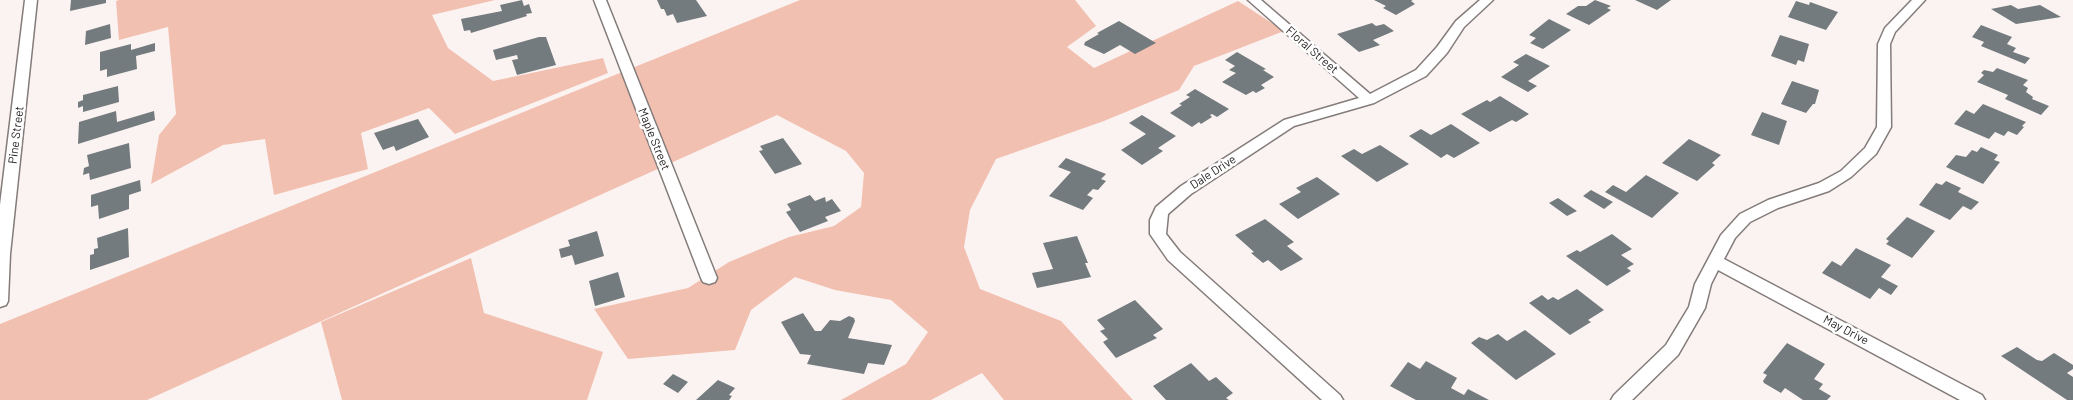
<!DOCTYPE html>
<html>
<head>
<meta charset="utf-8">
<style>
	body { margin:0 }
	canvas { display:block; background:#fbf3f1 }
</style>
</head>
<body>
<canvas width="2073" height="400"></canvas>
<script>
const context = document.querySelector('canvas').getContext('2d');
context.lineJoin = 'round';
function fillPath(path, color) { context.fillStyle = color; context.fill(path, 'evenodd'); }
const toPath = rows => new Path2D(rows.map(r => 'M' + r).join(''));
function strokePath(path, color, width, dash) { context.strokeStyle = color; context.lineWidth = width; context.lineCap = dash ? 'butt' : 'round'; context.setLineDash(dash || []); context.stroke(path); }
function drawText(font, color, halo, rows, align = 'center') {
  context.font = font + ' Barlow,sans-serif'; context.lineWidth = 5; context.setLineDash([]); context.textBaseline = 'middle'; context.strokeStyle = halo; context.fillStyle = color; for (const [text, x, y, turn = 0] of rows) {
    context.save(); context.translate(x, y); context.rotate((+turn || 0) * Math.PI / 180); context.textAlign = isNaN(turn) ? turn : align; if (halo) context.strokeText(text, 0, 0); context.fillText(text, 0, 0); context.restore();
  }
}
fillPath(toPath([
	[119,0,495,0,432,15,448,48,493,81,603,58,608,73,455,134,429,108,361,133,368,169,274,195,265,139,223,145,151,184,159,135,176,114,168,27,119,40,116,1],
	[800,0,1075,0,1096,26,1067,47,1094,68,1238,1,1284,31,1194,66,1179,90,1104,121,996,159,970,210,964,247,980,289,1061,321,1133,400,1004,400,982,373,931,400,841,400,906,364,928,332,891,300,835,290,795,277,751,310,735,350,628,359,594,309,688,288,729,262,789,237,834,226,861,207,864,173,846,151,777,115,147,400,0,400,0,324],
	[471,258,484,313,603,352,587,400,342,400,321,322]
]), '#f2c0b1');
fillPath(toPath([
	[71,0,106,0,106,3,70,11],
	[522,0,524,6,529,4,532,13,526,14,527,16,471,33,470,30,464,31,461,19,502,11,500,5],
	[657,0,696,0,707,16,677,23,673,14,667,16,664,9,661,9],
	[1374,0,1413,0,1411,1,1415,4,1396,15,1383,8,1386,6],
	[1595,0,1611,6,1607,8,1611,10,1589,25,1566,14,1578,6,1586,6],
	[1635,0,1671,0,1657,10],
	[1796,1,1809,5,1810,2,1838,12,1826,30,1788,17],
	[2011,5,2018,9,2040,5,2061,17,2016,24,1991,9],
	[1549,19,1571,30,1543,49,1530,43,1536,38,1529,35],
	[1119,21,1156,43,1135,54,1120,45,1104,54,1084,45,1085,42,1099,34,1097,33],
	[1372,23,1376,26,1384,24,1394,31,1373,40,1380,45,1359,52,1337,34],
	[110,24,111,38,85,45,86,31],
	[1981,25,2012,37,2007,44,2016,48,2013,52,2030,58,2025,64,1981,46,1984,42,1972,37],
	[1780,35,1809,44,1804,62,1798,60,1796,65,1771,56],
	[539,37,546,37,556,65,517,75,512,60,518,59,517,55,496,60,493,50],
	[155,43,155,51,136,56,137,69,107,77,107,69,100,71,100,52,131,44,131,50],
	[1237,52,1266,69,1263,70,1274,77,1261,85,1265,88,1256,93,1253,91,1246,95,1222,82,1236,73,1229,70,1235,66,1225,60],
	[1526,54,1550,66,1528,81,1537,86,1528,92,1501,77,1519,65,1513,62],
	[1997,68,2028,80,2023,85,2028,88,2026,92,2033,97,2032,99,2049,106,2041,115,2005,99,2008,95,1977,82,1984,75,1981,73,1984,70,1993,72],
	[1792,81,1819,90,1815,104,1813,104,1806,113,1781,104],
	[118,86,119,102,83,112,83,106,78,108,78,102,83,100,83,95],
	[1195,89,1229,109,1217,117,1212,114,1210,115,1212,117,1201,124,1199,122,1192,127,1170,113,1182,105,1179,104,1190,97,1186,95],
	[1500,96,1529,114,1516,122,1512,120,1490,132,1461,114,1487,100,1490,102],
	[1983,104,2026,122,2022,126,2024,127,2017,135,2008,131,2004,136,1995,132,1989,139,1954,124,1966,110,1974,114],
	[116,111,117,122,154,111,155,120,78,144,79,122],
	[1762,112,1787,121,1779,145,1751,135],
	[1142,115,1176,136,1158,148,1163,151,1142,165,1121,150,1146,134,1129,123],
	[418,119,429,137,396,151,394,146,383,150,374,133],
	[1451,124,1480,143,1454,158,1447,154,1441,158,1409,136,1421,129,1431,135],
	[783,138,802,164,775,174,759,151,763,150,760,146],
	[1689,139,1721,155,1712,163,1715,165,1697,181,1662,163],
	[129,143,131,168,90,180,89,173,83,175,84,168,89,166,87,155],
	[1380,145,1409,164,1377,182,1341,156,1354,149,1362,154],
	[1981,147,1998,155,1994,160,2000,162,1983,184,1946,167,1956,155,1966,157,1972,150,1977,152],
	[1066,158,1106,174,1101,179,1106,181,1098,190,1093,189,1087,195,1093,198,1083,210,1049,196,1071,172,1058,167],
	[1646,175,1679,193,1652,218,1605,192,1613,185,1626,192],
	[1317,177,1340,194,1298,219,1279,204,1301,192,1296,188],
	[140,180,141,191,129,195,129,209,99,219,98,205,91,207,91,195],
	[1946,181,1961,188,1958,192,1979,202,1971,210,1963,206,1950,220,1919,205,1936,183,1942,185],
	[1591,190,1613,202,1604,209,1583,196],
	[810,195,815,201,825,197,826,202,832,199,841,211,825,217,828,221,800,232,786,212,791,210,787,204],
	[1558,198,1577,211,1567,216,1549,203],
	[1907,217,1935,231,1912,258,1886,244,1889,241,1886,239],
	[1265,219,1294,242,1287,246,1303,259,1281,271,1268,260,1263,263,1251,253,1254,252,1235,235],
	[128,228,129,257,90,270,90,255,94,254,94,249,98,248,97,238],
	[597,231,604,256,575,265,572,255,561,258,559,249,570,246,568,240],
	[1612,234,1632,249,1621,255,1634,264,1627,268,1631,271,1607,286,1566,256,1577,250,1580,252],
	[1077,236,1088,263,1085,263,1091,277,1037,288,1032,273,1053,269,1043,243],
	[1856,248,1891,265,1881,277,1898,286,1891,295,1879,288,1870,299,1822,273,1832,261,1841,266],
	[618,272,625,297,595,306,589,281],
	[1577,289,1604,310,1588,320,1591,322,1570,335,1529,303,1542,295,1548,300,1553,297,1558,300],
	[1135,300,1163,329,1153,335,1157,338,1116,358,1103,342,1108,339,1100,331,1105,329,1097,320],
	[803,313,815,331,821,331,830,320,840,321,849,316,854,318,855,321,848,338,892,345,884,365,868,363,864,374,807,364,811,355,800,354,781,322],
	[1525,330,1556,354,1516,380,1471,343,1479,337,1487,340,1498,334,1507,341],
	[1787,343,1825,364,1814,379,1823,384,1819,389,1831,396,1827,400,1803,400,1785,388,1781,393,1764,383,1763,381,1767,375,1763,373],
	[2017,347,2037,360,2042,361,2054,353,2073,365,2073,369,2067,373,2073,377,2073,400,2067,400,2001,356],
	[1426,361,1457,378,1451,388,1464,395,1468,389,1489,400,1416,400,1390,386,1408,362,1420,369],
	[1191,363,1209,381,1216,377,1233,393,1226,398,1229,400,1166,400,1153,386],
	[673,374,688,382,678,393,663,384],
	[718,380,735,388,729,395,732,396,729,400,696,400]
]), '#747b7e');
const street = toPath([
	[25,0,37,0,10,254,8,301,6,305,0,307,0,205,25,0],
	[594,0,606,0,717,278,715,282,709,284,703,282,701,278,594,0],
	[1248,0,1261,0,1370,94,1416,70,1437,47,1456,21,1480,0,1493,0,1464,27,1447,53,1426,76,1374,103,1294,126,1191,194,1168,214,1166,234,1180,252,1340,395,1343,400,1322,400,1168,260,1150,234,1150,220,1156,207,1181,186,1284,120,1359,98,1248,0],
	[1912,0,1925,0,1895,32,1890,44,1891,127,1876,154,1851,177,1829,191,1778,208,1750,222,1735,238,1724,259,1982,395,1985,400,1960,400,1718,270,1711,284,1705,308,1678,355,1632,400,1611,400,1614,395,1666,345,1689,307,1695,284,1721,235,1740,214,1768,200,1819,183,1841,171,1865,148,1877,127,1878,44,1885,28,1912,0]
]);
strokePath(street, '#837c7a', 3);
fillPath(street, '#fff');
drawText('12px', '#272423', '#fff', [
	["Floral Street",1312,50,41],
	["Pine Street",16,135,-83],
	["Maple Street",654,139,68],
	["Dale Drive",1213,172,-33],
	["May Drive",1846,330,28]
]);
</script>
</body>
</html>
